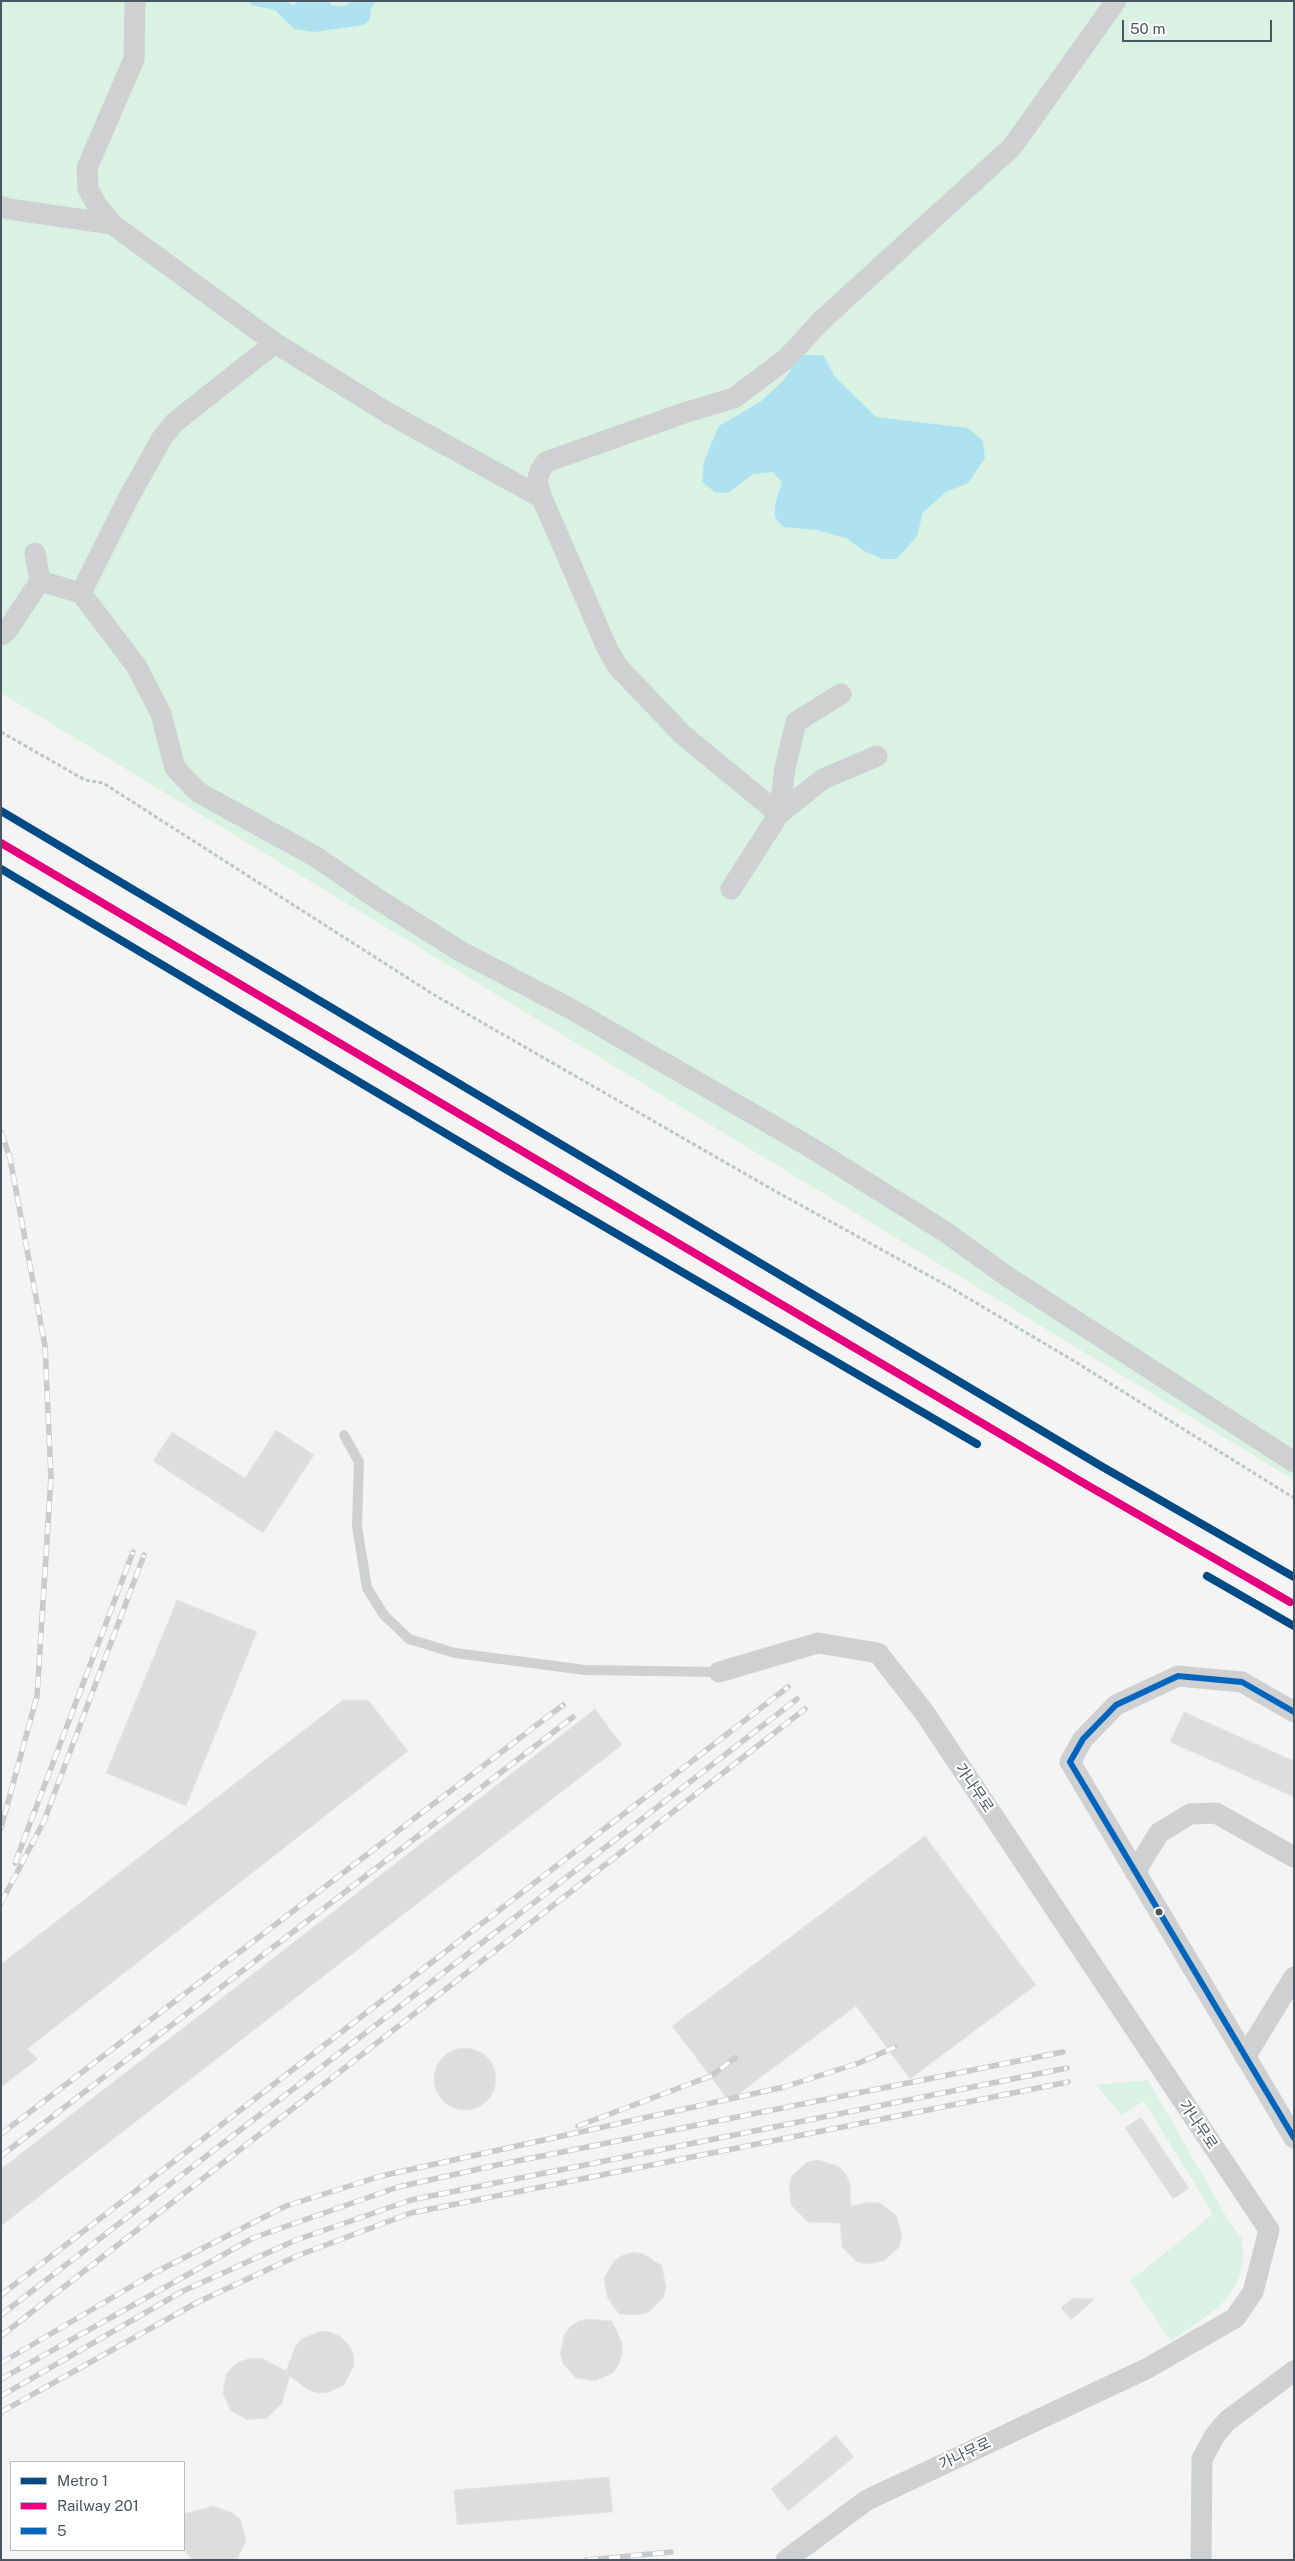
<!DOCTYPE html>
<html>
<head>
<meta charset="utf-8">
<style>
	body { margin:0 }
	#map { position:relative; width:1295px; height:2561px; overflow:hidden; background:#f4f4f4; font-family:"Public Sans",sans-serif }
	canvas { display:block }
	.frame { position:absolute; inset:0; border:2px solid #4a5661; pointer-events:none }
	.legend { position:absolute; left:10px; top:2461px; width:175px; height:90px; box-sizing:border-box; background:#fff; border:1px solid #b7bbc0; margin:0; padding:6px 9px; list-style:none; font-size:15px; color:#4a5661 }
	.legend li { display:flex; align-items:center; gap:10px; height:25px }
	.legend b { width:25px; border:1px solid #b7bbc0 }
	.scale { position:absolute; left:1122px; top:20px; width:150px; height:22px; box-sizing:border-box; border:2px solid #4a5661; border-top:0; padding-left:6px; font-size:15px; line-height:18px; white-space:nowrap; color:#4a5661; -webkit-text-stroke:4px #fff; paint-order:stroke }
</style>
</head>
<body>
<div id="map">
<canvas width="1295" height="2561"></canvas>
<div class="frame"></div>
<ul class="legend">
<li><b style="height:6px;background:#004a85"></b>Metro 1</li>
<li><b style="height:6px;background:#e5007d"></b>Railway 201</li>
<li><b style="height:6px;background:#0065bd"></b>5</li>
</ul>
<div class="scale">50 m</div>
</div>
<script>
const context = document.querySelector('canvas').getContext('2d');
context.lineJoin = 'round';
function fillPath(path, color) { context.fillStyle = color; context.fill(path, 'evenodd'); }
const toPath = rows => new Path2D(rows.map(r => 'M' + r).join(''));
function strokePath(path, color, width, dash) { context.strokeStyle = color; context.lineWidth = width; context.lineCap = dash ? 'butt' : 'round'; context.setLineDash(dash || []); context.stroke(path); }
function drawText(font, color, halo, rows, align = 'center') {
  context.font = font + ' "Public Sans","Noto Sans KR",sans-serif'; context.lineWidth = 4.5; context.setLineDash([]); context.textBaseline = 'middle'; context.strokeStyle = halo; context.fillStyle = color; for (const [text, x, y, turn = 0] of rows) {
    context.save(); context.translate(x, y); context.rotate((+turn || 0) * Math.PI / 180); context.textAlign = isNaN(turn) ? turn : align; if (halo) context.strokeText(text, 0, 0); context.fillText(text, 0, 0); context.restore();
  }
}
fillPath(toPath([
	[1,1,1294,1,1294,1480,1,693],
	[1148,2080,1230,2223,1242,2238,1243,2257,1239,2278,1231,2292,1219,2307,1171,2341,1130,2281,1213,2214,1144,2101,1122,2115,1096,2085]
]), '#d9f2e3');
fillPath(toPath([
	[248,1,286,1,293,5,299,1,329,1,331,5,340,6,347,5,351,1,377,1,371,7,370,19,364,25,314,32,294,29,275,10,252,5],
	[801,355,823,355,835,377,876,417,968,428,983,441,985,458,968,483,946,492,923,512,917,536,897,559,882,559,864,551,846,538,817,530,783,527,775,517,775,504,782,482,773,472,753,474,728,493,715,492,702,482,704,461,719,426,760,402,784,380]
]), '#aee2f0');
const building = toPath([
	[276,1430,314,1455,263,1533,153,1461,172,1432,245,1478,276,1430],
	[177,1600,257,1632,186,1806,106,1773,177,1600],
	[343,1700,368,1700,408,1751,27,2049,38,2059,1,2087,1,1964,343,1700],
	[595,1709,622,1745,1,2226,1,2169,595,1709],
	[1184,1712,1294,1761,1294,1797,1170,1742,1184,1712],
	[925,1836,1036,1985,910,2079,856,2006,729,2101,672,2026,925,1836],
	'434 2079a31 31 0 1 1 62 0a31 31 0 1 1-62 0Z',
	[1141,2117,1189,2188,1173,2199,1125,2128,1141,2117],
	[818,2160,838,2166,846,2174,850,2184,851,2206,869,2202,880,2203,897,2216,902,2237,899,2247,884,2261,865,2264,856,2261,842,2247,840,2223,808,2222,791,2205,789,2186,792,2176,807,2162,818,2160],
	[634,2252,644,2254,662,2266,666,2287,663,2298,649,2312,639,2315,619,2314,607,2297,604,2278,614,2261,623,2255,634,2252],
	[1073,2298,1095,2299,1071,2320,1061,2308,1073,2298],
	[589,2319,612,2321,622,2343,622,2354,619,2364,613,2373,595,2381,576,2378,563,2364,560,2354,564,2335,570,2327,579,2321,589,2319],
	[321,2331,331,2332,341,2337,349,2345,353,2354,354,2366,344,2385,327,2393,317,2393,308,2390,290,2376,282,2403,267,2418,248,2420,231,2411,223,2394,226,2374,232,2367,241,2361,252,2358,263,2359,286,2371,295,2347,301,2339,321,2331],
	[836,2435,854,2457,788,2511,771,2489,836,2435],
	[609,2477,613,2512,457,2525,454,2490,609,2477],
	[213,2506,233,2513,241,2520,246,2541,237,2560,192,2560,186,2552,184,2543,184,2514,213,2506]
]);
fillPath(building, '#ddddde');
strokePath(building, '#e5e6e7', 1);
strokePath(toPath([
	[1,732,85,780,103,783,431,993,775,1191,946,1285,1074,1361,1294,1498]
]), '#bcc7c4', 3, [4, 2.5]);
strokePath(toPath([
	[344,1435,359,1462,357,1527,367,1588,384,1615,409,1639,455,1653,585,1670,719,1672]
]), '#ced0d2', 10);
strokePath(toPath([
	[1,206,9,209,112,224,275,343],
	[112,224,98,207,88,189,87,168,134,59,135,1],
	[35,553,40,581],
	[81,593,129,497,162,438,175,422,275,343,388,413,542,498],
	[1,635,7,631,40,581,81,593,137,667,161,714,175,768,198,792,316,857,376,898,460,951,571,1009,810,1147,944,1231,1008,1277,1294,1462],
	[877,756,823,779,779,814,683,735,618,667,607,648,542,498,537,482,540,471,546,462,684,413,734,398,786,359,822,320,1012,147,1116,1],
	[731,889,779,814,785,768,796,722,841,694],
	[719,1672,818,1643,878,1653,924,1712,1269,2230,1253,2292,1235,2318,1146,2369,867,2500,786,2560],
	[1294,1712,1242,1682,1178,1676,1116,1705,1083,1739,1070,1762,1294,2138],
	[1135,1872,1159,1833,1190,1814,1216,1813,1294,1857],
	[1245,2057,1294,1977],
	[1201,2560,1202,2459,1215,2435,1227,2421,1294,2371]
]), '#ced0d2', 21);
const rail = toPath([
	[1,1132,10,1158,45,1346,51,1477,37,1696,1,1828],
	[15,1863,133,1552],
	[1,1903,44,1821,144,1555],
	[578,2126,711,2076,735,2058],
	[1,2134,563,1705],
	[1,2156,573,1717],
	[1,2295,788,1687],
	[1,2315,797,1699],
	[1,2336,805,1709],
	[1,2363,156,2272,286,2206,381,2176,784,2087,859,2063,895,2047],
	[1,2379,253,2238,398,2187,497,2165,1063,2052],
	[1,2396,183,2291,296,2240,411,2200,1067,2068],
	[1,2412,198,2302,299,2255,411,2213,1068,2082],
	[587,2560,671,2552]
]);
strokePath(rail, '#c9cacc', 5.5);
strokePath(rail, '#fff', 4, [11]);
strokePath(toPath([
	[1294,1712,1242,1682,1178,1676,1116,1705,1083,1739,1070,1762,1294,2138]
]), '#0065bd', 6);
strokePath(toPath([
	[1,843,1080,1481,1290,1602]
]), '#e5007d', 8);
strokePath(toPath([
	[1,811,1101,1466,1294,1577],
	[1,869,502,1167,977,1444],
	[1207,1576,1294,1626]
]), '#004a85', 8);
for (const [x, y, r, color] of [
	[1159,1912,4.5,"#4a5661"]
]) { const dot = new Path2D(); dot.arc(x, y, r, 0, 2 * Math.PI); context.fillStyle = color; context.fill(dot); strokePath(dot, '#fff', 2); }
drawText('15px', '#4a5661', '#fff', [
	["가나무로",974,1788,56],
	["가나무로",1198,2125,56],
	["가나무로",965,2454,-25]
]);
</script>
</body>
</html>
